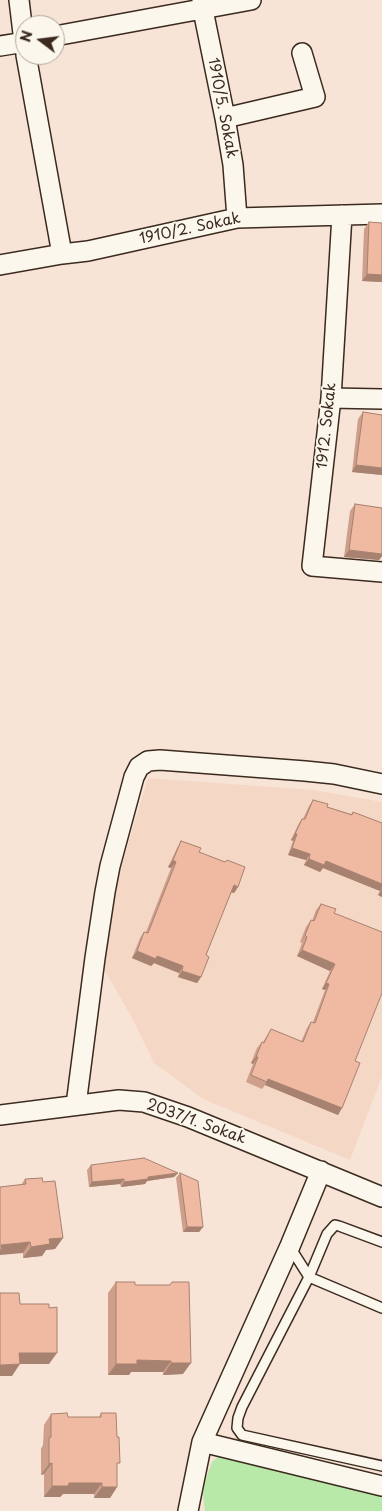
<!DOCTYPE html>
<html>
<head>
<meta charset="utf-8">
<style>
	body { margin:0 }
	#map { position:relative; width:382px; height:1511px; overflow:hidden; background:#f7e4d6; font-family:"Playpen Sans",sans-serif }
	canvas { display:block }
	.north { position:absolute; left:15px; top:15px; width:50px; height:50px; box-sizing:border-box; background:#fbf7ec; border:1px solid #aea59a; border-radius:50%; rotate:285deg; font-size:14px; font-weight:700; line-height:20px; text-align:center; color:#3b2a1e }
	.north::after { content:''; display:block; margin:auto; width:18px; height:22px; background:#3b2a1e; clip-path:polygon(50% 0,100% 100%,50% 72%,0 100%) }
</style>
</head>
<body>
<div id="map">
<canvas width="382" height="1511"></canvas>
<div class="north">N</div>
</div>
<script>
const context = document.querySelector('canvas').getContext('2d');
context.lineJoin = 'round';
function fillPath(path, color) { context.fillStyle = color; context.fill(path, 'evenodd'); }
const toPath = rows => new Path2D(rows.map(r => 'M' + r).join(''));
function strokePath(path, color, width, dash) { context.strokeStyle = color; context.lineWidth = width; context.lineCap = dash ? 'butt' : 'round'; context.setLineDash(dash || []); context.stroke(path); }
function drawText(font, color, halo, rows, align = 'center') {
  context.font = font + ' "Playpen Sans",sans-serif'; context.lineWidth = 4; context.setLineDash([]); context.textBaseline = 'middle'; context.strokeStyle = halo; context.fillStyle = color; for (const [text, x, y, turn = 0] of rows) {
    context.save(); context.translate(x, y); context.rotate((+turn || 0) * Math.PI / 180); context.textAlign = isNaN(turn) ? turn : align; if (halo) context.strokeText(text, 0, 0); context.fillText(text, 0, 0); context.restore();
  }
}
fillPath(toPath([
	[148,778,314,790,382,802,382,1076,350,1160,203,1099,154,1063,132,1018,101,964,111,901]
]), '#f5d7c6');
fillPath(toPath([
	[222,1453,382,1493,382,1511,205,1511,203,1494,206,1479,212,1462]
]), '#b8e9a9');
const lane = toPath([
	[382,1242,339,1226,335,1225,327,1234,309,1277,242,1407,238,1418,237,1428,242,1435,382,1466],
	[290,1247,309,1277,382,1308]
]);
const street = toPath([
	[19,0,25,50],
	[202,0,203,10,225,118,233,165,237,218],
	[55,36,251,0],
	[0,46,25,42],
	[26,55,62,254],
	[225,118,315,97,302,53],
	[342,215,331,398,312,566,382,572],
	[0,265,62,254,88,251,237,218,382,214],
	[331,398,382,399],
	[76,1105,95,958,105,892,110,866,134,777,139,767,148,761,160,760,305,771,334,774,382,784],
	[0,1115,119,1100,144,1102,188,1117,382,1197],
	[202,1442,382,1486],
	[188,1511,202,1442,290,1246,321,1171]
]);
strokePath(lane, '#3b2a1e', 12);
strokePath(street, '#3b2a1e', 22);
strokePath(lane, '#fbf7ec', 9);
strokePath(street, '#fbf7ec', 19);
fillPath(toPath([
	[369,222,382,282,362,281,364,229],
	[363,412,382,415,382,475,352,472,358,419],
	[355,504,382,508,382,556,379,560,344,557,350,511],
	[313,800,327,807,351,814,353,812,382,823,382,897,378,895,380,891,323,868,320,872,304,865,306,860,288,855,293,841,291,840,298,825,302,819,303,819,309,806],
	[181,841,199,852,238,887,234,893,231,892,206,955,201,977,197,983,178,977,179,973,154,963,151,966,132,958,140,938,144,932,146,932,171,868,168,867,177,848],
	[321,904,334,913,355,1061,338,1115,265,1085,262,1089,246,1082,253,1064,251,1063,257,1048,262,1042,263,1042,271,1029,301,1042,307,1028,311,1022,313,1022,325,990,322,989,330,971,297,956,302,943,300,942,306,927,311,920,312,921,316,910],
	[91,1165,178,1173,174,1177,147,1181,145,1184,121,1187,120,1184,89,1187,87,1170],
	[180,1173,203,1227,199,1232,183,1232,176,1178],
	[25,1179,43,1182,63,1238,55,1249,46,1250,42,1256,23,1258,23,1253,21,1185],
	[116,1282,135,1285,170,1285,172,1282,183,1374,163,1375,163,1372,131,1372,129,1375,108,1375,108,1293],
	[101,1413,117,1467,117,1487,110,1498,94,1498,94,1494,63,1494,60,1497,44,1497,44,1474,41,1475,41,1449,43,1445,44,1425,51,1414,68,1417,99,1417]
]), '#ce9f8b');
fillPath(toPath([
	[367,274,382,275,382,282,362,281],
	[356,465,382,468,382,475,352,472],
	[349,550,382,554,382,556,379,560,344,557],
	[295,834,297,834,293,841,291,840],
	[292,848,310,854,306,860,288,855],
	[309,859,326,861,382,884,382,888,380,891,323,868,320,872,304,865],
	[173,860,176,862,171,868,168,867],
	[234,885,238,887,234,893,230,892],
	[382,889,382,897,378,895],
	[302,950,335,964,330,971,297,956],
	[137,951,157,956,183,966,179,973,154,963,151,966,132,958],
	[182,971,201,977,197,983,178,977],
	[326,983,329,984,325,990,322,989],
	[256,1057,258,1057,253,1064,251,1063],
	[268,1079,342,1108,338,1115,265,1085],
	[178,1173,174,1177,147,1181,145,1184,121,1187,124,1182,148,1177],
	[124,1179,120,1184,89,1187,92,1182],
	[187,1227,203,1227,199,1232,183,1232],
	[63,1238,55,1249,46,1250,42,1256,23,1258,31,1247,49,1239],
	[30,1242,23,1253,0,1255,0,1246,1,1245],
	[19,1353,57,1353,49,1364,11,1364],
	[137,1360,171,1361,163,1372,131,1372,129,1375,108,1375,116,1364],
	[171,1363,191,1363,183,1374,163,1375],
	[20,1364,12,1376,0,1376,0,1365],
	[52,1463,44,1474,41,1475,49,1464],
	[69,1483,102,1483,94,1494,63,1494,60,1497,44,1497,52,1486],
	[102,1487,117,1487,110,1498,94,1498]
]), '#a78271');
const building = toPath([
	[369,222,382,223,382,275,367,274,369,222],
	[363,412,382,415,382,468,356,465,363,412],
	[355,504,382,508,382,554,349,550,355,504],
	[313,800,328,804,327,807,352,815,353,812,382,823,382,884,326,861,324,865,309,859,310,854,292,848,297,834,295,834,302,819,305,819,313,800],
	[181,841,201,848,199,852,225,862,227,860,245,867,238,887,234,885,206,955,209,957,201,977,182,971,183,966,157,956,156,959,137,951,144,932,148,933,176,862,173,860,181,841],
	[321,904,336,909,334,913,382,932,382,993,355,1061,360,1063,342,1108,268,1079,267,1082,251,1075,258,1057,256,1057,262,1042,264,1043,271,1029,303,1042,311,1022,315,1023,329,984,326,983,335,964,302,950,307,937,305,935,311,920,314,921,321,904],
	[144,1158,178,1173,148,1177,148,1179,124,1182,124,1179,92,1182,91,1165,144,1158],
	[180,1173,198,1181,203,1227,187,1227,180,1173],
	[42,1178,43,1182,55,1181,63,1238,49,1239,50,1244,31,1247,30,1242,1,1245,2,1250,0,1250,0,1187,26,1184,25,1179,42,1178],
	[116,1282,135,1282,135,1285,170,1285,172,1282,189,1282,191,1363,171,1363,171,1361,137,1360,137,1364,116,1364,116,1282],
	[0,1293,19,1293,20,1304,49,1304,49,1308,57,1307,57,1353,19,1353,20,1364,0,1365,0,1293],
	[67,1413,68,1417,101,1417,101,1413,116,1413,117,1437,119,1437,120,1463,117,1463,117,1487,102,1487,102,1483,69,1483,68,1486,52,1486,52,1463,49,1464,49,1438,51,1437,51,1414,67,1413]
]);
fillPath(building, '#efb9a2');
strokePath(building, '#a78271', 1);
drawText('15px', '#3b2a1e', '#fbf7ec', [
	["1910/5. Sokak",222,108,79],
	["1910/2. Sokak",190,229,-12],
	["1912. Sokak",327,426,-84],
	["2037/1. Sokak",196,1122,20]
]);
</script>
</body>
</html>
